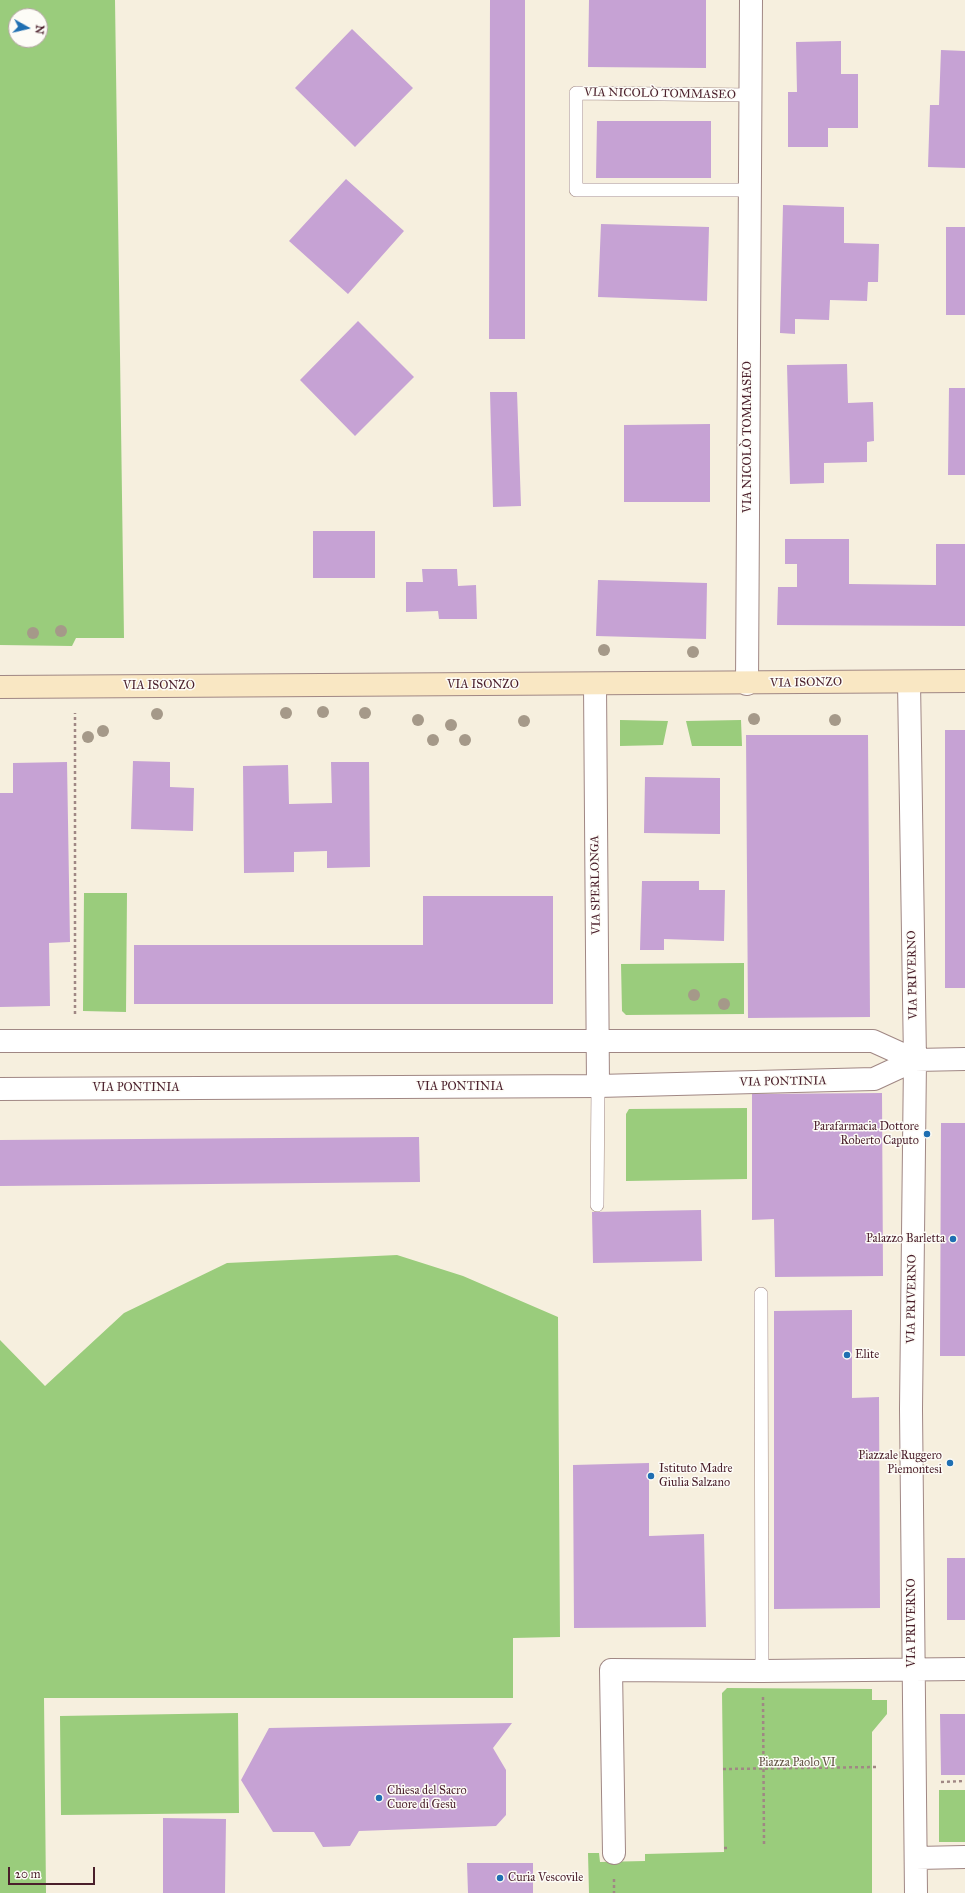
<!DOCTYPE html>
<html>
<head>
<meta charset="utf-8">
<style>
	body { margin:0 }
	#map { position:relative; width:965px; height:1893px; overflow:hidden; background:#f6efde; font-family:"IM FELL Great Primer",serif }
	canvas { display:block }
	.north { position:absolute; left:8px; top:8px; width:40px; height:40px; box-sizing:border-box; background:#fdfcf7; border:1px solid #b5a4a5; border-radius:50%; rotate:98deg; font-size:11px; font-weight:700; line-height:16px; text-align:center; color:#4a1f2b }
	.north::after { content:''; display:block; margin:auto; width:14px; height:18px; background:#1f6fb2; clip-path:polygon(50% 0,100% 100%,50% 72%,0 100%) }
	.scale { position:absolute; left:8px; top:1867px; width:87px; height:18px; box-sizing:border-box; border:2px solid #4a1f2b; border-top:0; padding-left:5px; font-size:12px; line-height:14px; white-space:nowrap; color:#4a1f2b; -webkit-text-stroke:3px #fdfcf7; paint-order:stroke }
</style>
</head>
<body>
<div id="map">
<canvas width="965" height="1893"></canvas>
<div class="north">N</div>
<div class="scale">20 m</div>
</div>
<script>
const context = document.querySelector('canvas').getContext('2d');
context.lineJoin = 'round';
function fillPath(path, color) { context.fillStyle = color; context.fill(path, 'evenodd'); }
const toPath = rows => new Path2D(rows.map(r => 'M' + r).join(''));
function strokePath(path, color, width, dash) { context.strokeStyle = color; context.lineWidth = width; context.lineCap = dash ? 'butt' : 'round'; context.setLineDash(dash || []); context.stroke(path); }
function drawText(font, color, halo, rows, align = 'center') {
  context.font = font + ' "IM FELL Great Primer",serif'; context.lineWidth = 3; context.setLineDash([]); context.textBaseline = 'middle'; context.strokeStyle = halo; context.fillStyle = color; for (const [text, x, y, turn = 0] of rows) {
    context.save(); context.translate(x, y); context.rotate((+turn || 0) * Math.PI / 180); context.textAlign = isNaN(turn) ? turn : align; if (halo) context.strokeText(text, 0, 0); context.fillText(text, 0, 0); context.restore();
  }
}
fillPath(toPath([
	[0,0,115,0,124,638,76,638,72,646,0,645],
	[16,16,40,16,40,40,16,40],
	[620,720,668,721,663,745,620,746],
	[741,720,742,746,692,746,686,721],
	[84,893,127,893,126,1012,83,1011],
	[744,963,744,1014,626,1015,622,1011,621,964],
	[747,1108,747,1179,626,1181,626,1114,629,1109],
	[397,1255,463,1276,558,1317,560,1637,513,1638,513,1698,44,1698,46,1893,0,1893,0,1340,45,1386,124,1313,227,1263],
	[727,1688,872,1689,872,1700,887,1700,887,1714,872,1732,872,1893,589,1893,588,1853,599,1853,600,1862,645,1861,645,1854,724,1852,722,1693],
	[238,1713,239,1813,61,1815,60,1716],
	[939,1790,965,1790,965,1842,939,1842]
]), '#9acc7c');
fillPath(toPath([
	[490,0,525,0,525,339,489,339],
	[589,0,706,0,706,68,588,67],
	[352,29,413,88,355,147,295,88],
	[841,41,841,74,858,74,858,128,828,128,828,147,788,147,788,92,797,92,796,42],
	[941,50,965,51,965,168,928,167,930,105,939,105],
	[597,121,711,121,711,178,596,178],
	[346,179,404,231,348,294,289,241],
	[783,205,844,207,844,243,879,244,878,282,868,282,867,301,830,300,829,320,795,319,795,334,780,333],
	[601,224,709,227,707,301,598,297],
	[946,227,965,227,965,315,946,315],
	[358,321,414,377,355,436,300,380],
	[847,364,848,403,873,402,874,441,867,442,867,462,824,463,824,483,790,484,787,365],
	[949,388,965,388,965,475,948,475],
	[490,392,517,392,521,506,493,507],
	[710,424,710,502,624,502,624,425],
	[313,531,375,531,375,578,313,578],
	[785,539,849,539,849,584,936,585,936,544,965,544,965,626,777,625,778,587,797,587,797,564,785,564],
	[422,569,457,569,458,586,476,585,477,619,439,619,438,611,406,612,406,582,423,582],
	[598,580,707,583,706,639,596,636],
	[945,730,965,730,965,988,945,988],
	[746,735,868,735,870,1017,748,1018],
	[133,761,170,762,170,787,194,788,193,831,131,829],
	[67,762,70,942,49,943,50,1006,0,1007,0,793,13,793,13,763],
	[331,762,369,762,370,867,327,868,327,851,294,852,294,872,244,873,243,766,288,765,289,804,332,803],
	[645,777,720,778,720,834,644,833],
	[642,881,699,881,699,890,725,890,724,941,664,939,664,950,640,950],
	[423,896,553,896,553,1004,134,1004,134,945,423,945],
	[882,1093,883,1276,775,1277,774,1219,752,1220,752,1094],
	[941,1123,965,1123,965,1356,940,1356],
	[419,1137,420,1182,0,1186,0,1140],
	[701,1210,702,1261,593,1263,592,1212],
	[852,1310,852,1398,879,1397,880,1608,774,1609,774,1311],
	[649,1463,649,1536,704,1534,706,1627,574,1628,573,1465],
	[947,1558,965,1558,965,1620,947,1620],
	[940,1714,965,1714,965,1775,941,1775],
	[512,1723,493,1748,506,1770,506,1815,496,1826,359,1831,350,1846,323,1847,314,1832,273,1832,241,1780,269,1728],
	[163,1818,226,1819,225,1893,163,1893],
	[467,1863,533,1863,533,1893,468,1893]
]), '#c6a2d4');
const lane = toPath([
	[749,190,576,190,576,93,750,95],
	[597,1205,598,1086],
	[761,1294,762,1671]
]);
const street = toPath([
	[909,682,915,1060,911,1409,916,1893],
	[747,684,751,0],
	[595,685,598,1086],
	[0,1041,873,1041,915,1060,965,1059],
	[0,1089,598,1086,874,1079,915,1060],
	[614,1853,611,1670,762,1671,965,1669],
	[916,1858,965,1857]
]);
const secondary = toPath([
	[0,687,965,681]
]);
strokePath(lane, '#a08784', 14);
strokePath(street, '#a08784', 24);
strokePath(secondary, '#a08784', 24);
strokePath(toPath([
	[75,1014,75,713],
	[763,1697,764,1844],
	[723,1769,877,1767],
	[941,1782,965,1781],
	[724,1848,730,1848],
	[614,1879,614,1893]
]), '#a08784', 2.5, [3, 3]);
strokePath(lane, '#fff', 13);
strokePath(street, '#fff', 22);
strokePath(secondary, '#f9e7c3', 22);
context.fillStyle = '#a59989';
for (const [x, y] of [
	[61,631],
	[33,633],
	[604,650],
	[693,652],
	[323,712],
	[286,713],
	[365,713],
	[157,714],
	[754,719],
	[418,720],
	[835,720],
	[524,721],
	[451,725],
	[103,731],
	[88,737],
	[433,740],
	[465,740],
	[694,995],
	[724,1004]
]) { context.beginPath(); context.arc(x, y, 6, 0, 2 * Math.PI); context.fill(); }
for (const [x, y, r, color] of [
	[927,1134,4,"#1f6fb2"],
	[953,1239,4,"#1f6fb2"],
	[847,1355,4,"#1f6fb2"],
	[950,1463,4,"#1f6fb2"],
	[651,1476,4,"#1f6fb2"],
	[379,1798,4,"#1f6fb2"],
	[500,1878,4,"#1f6fb2"]
]) { const dot = new Path2D(); dot.arc(x, y, r, 0, 2 * Math.PI); context.fillStyle = color; context.fill(dot); strokePath(dot, '#fdfcf7', 1.5); }
drawText('12px', '#4a1f2b', '#fdfcf7', [
	["VIA NICOLÒ TOMMASEO",660,94,1],
	["VIA NICOLÒ TOMMASEO",748,437,-90],
	["VIA ISONZO",806,683,-1],
	["VIA ISONZO",483,685],
	["VIA ISONZO",159,686],
	["VIA SPERLONGA",596,885,-91],
	["VIA PRIVERNO",913,975,-91],
	["VIA PONTINIA",783,1082,-1],
	["VIA PONTINIA",460,1087],
	["VIA PONTINIA",136,1088],
	["VIA PRIVERNO",912,1299,-89],
	["VIA PRIVERNO",912,1623,-90]
]);
drawText('12px', '#4a1f2b', '#fdfcf7', [
	["Parafarmacia Dottore",919,1127,"right"],
	["Roberto Caputo",919,1141,"right"],
	["Palazzo Barletta",945,1239,"right"],
	["Elite",855,1355],
	["Piazzale Ruggero",942,1456,"right"],
	["Piemontesi",942,1470,"right"],
	["Istituto Madre",659,1469],
	["Giulia Salzano",659,1483],
	["Chiesa del Sacro",387,1791],
	["Cuore di Gesù",387,1805],
	["Curia Vescovile",508,1878]
], 'left');
drawText('12px', '#625343', '#fdfcf7', [
	["Piazza Paolo VI",797,1763]
]);
</script>
</body>
</html>
